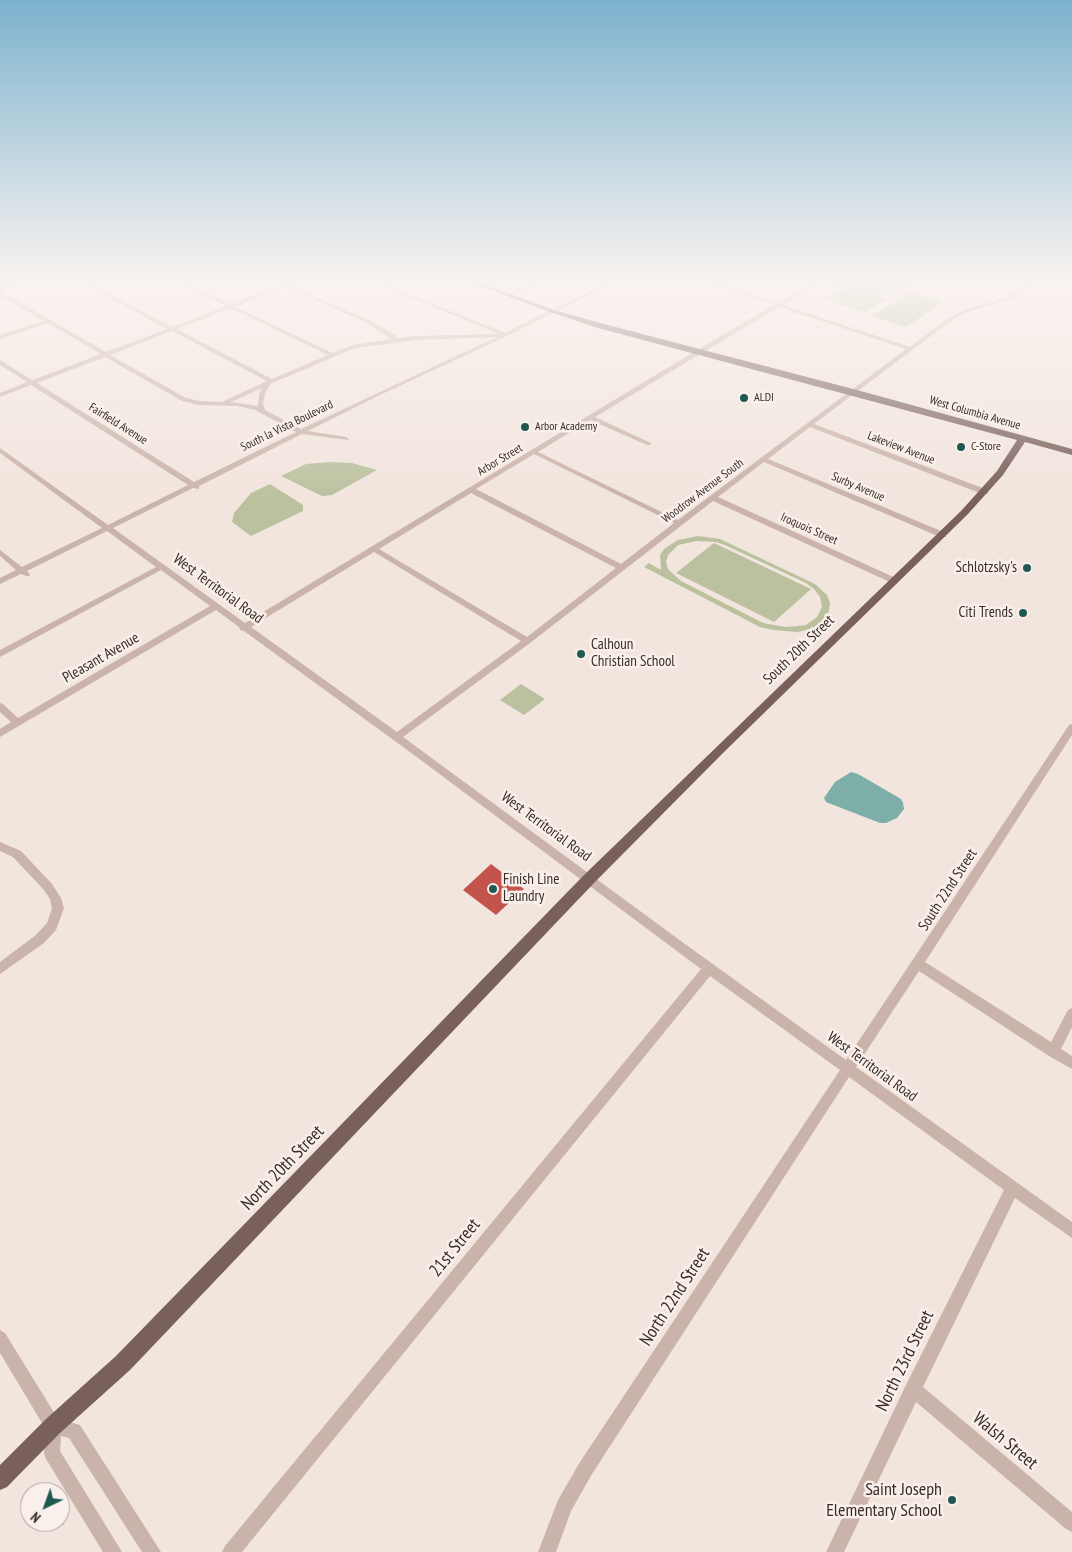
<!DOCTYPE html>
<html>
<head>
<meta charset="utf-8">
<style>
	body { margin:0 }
	#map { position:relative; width:1072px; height:1552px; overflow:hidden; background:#f2e5de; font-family:"PT Sans Narrow",sans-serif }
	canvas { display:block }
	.north { position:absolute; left:20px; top:1482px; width:50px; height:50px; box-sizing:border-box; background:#faf0eb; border:1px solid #aca29e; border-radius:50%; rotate:222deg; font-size:14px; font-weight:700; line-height:20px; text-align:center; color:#382c2a }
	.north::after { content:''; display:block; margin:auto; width:18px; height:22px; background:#205852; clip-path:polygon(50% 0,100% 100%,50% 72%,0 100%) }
</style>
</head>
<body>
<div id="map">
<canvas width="1072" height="1552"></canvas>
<div class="north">N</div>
</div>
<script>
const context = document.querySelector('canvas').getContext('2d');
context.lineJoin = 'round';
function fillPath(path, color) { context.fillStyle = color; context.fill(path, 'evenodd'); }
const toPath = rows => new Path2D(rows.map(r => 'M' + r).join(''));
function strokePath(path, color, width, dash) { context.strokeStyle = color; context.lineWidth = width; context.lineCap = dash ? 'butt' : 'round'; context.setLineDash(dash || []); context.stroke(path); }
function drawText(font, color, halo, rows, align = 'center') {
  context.font = font + ' "PT Sans Narrow",sans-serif'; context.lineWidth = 5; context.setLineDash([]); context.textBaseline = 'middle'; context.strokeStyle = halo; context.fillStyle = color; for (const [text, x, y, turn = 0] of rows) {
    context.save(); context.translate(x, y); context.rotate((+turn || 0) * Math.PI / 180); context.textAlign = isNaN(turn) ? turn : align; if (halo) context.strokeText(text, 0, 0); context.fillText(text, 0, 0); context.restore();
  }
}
fillPath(toPath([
	[832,281,900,281,912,285,898,292,874,294,887,299,865,312,859,311,823,298,840,291,851,292,825,284],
	[911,292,943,302,906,327,872,316],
	[330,462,352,463,377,470,332,495,322,496,281,476,306,464],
	[270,484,303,505,303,511,251,536,232,522,234,513,251,493],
	[698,536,720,539,815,584,827,595,830,603,828,616,816,626,807,630,797,632,773,630,760,627,644,567,649,563,661,570,660,555,664,549,678,540],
	[697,541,716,542,725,545,806,583,814,589,820,597,822,607,817,617,806,625,798,626,785,627,763,623,681,581,668,569,666,562,668,555,678,545],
	[714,543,811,589,774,622,676,573],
	[521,684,545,699,524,715,500,700]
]), '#bbc19f');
fillPath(toPath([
	[851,772,858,774,901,799,903,803,904,809,897,818,886,823,880,823,826,802,824,798,835,782]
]), '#7eaea8');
fillPath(toPath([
	[491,864,524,889,496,915,463,890]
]), '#c2544c');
fillPath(toPath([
	[19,281,27,281,0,291,0,287,19,281],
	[78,281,85,281,172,327,226,306,175,281,182,281,231,304,281,285,272,281,279,281,285,284,292,281,300,281,290,286,371,321,395,335,397,338,416,336,499,334,370,281,377,281,505,333,610,281,617,281,507,336,380,395,308,431,346,437,349,439,348,440,302,434,199,486,199,489,193,488,113,528,245,623,702,347,774,305,702,281,710,281,778,303,816,281,823,281,783,305,910,347,948,318,964,310,1006,297,1029,281,1035,281,1010,299,968,312,952,320,814,424,988,490,988,494,982,494,810,427,768,459,946,533,946,537,940,537,764,462,718,497,898,579,898,583,892,583,713,501,530,643,403,737,685,944,846,1060,1069,725,1072,724,1072,735,925,962,1051,1042,1068,1010,1072,1008,1072,1027,1061,1049,1072,1056,1072,1069,1049,1056,919,971,856,1067,1072,1222,1072,1238,1015,1198,923,1387,1072,1512,1072,1532,1066,1529,916,1402,844,1552,826,1552,907,1383,1004,1190,849,1077,592,1474,571,1511,556,1552,538,1552,558,1500,580,1462,840,1070,710,976,242,1552,222,1552,225,1546,701,969,414,755,244,631,240,630,239,627,216,610,0,737,0,729,11,722,0,712,0,703,3,704,18,718,210,606,161,570,0,657,0,650,156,567,107,531,27,571,30,574,29,576,26,576,21,574,0,584,0,578,16,570,0,556,0,550,22,567,102,528,0,453,0,448,108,525,188,485,31,385,0,397,0,393,27,382,0,365,0,360,32,380,101,354,48,323,0,339,0,335,43,321,0,295,0,291,106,352,167,329,78,281],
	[285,287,367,323,392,339,353,345,333,353,235,307,285,287],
	[779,307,906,349,678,520,538,452,590,420,647,445,651,445,651,443,595,417,779,307],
	[231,308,328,355,272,379,177,329,231,308],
	[172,331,267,381,222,402,199,401,186,398,110,355,172,331],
	[497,337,301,429,265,410,263,403,265,394,270,384,355,348,416,340,497,337],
	[105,357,182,401,199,405,238,406,255,410,296,432,194,482,37,383,105,357],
	[262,388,259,394,258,406,231,402,262,388],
	[534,454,674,523,621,564,476,489,534,454],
	[471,493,616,568,527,637,379,549,471,493],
	[374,552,521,641,397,732,251,627,374,552],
	[537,281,544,281,510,296,505,295,537,281],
	[0,842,21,851,52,884,61,898,64,908,56,930,44,943,0,974,0,962,36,935,47,923,52,908,50,899,44,890,13,857,0,851,0,842],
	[0,1330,5,1333,58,1419,80,1425,161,1552,142,1552,69,1438,61,1436,60,1451,122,1552,103,1552,46,1459,44,1453,45,1428,0,1353,0,1330]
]), '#cab3aa');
fillPath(toPath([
	[466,281,475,281,554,310,604,324,857,390,1072,449,1072,455,1025,442,1003,475,967,515,723,753,594,883,130,1370,60,1433,7,1487,0,1490,0,1465,46,1419,116,1356,584,875,961,511,997,471,1017,440,598,328,550,312,466,281]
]), '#79605b');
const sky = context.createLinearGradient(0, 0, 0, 498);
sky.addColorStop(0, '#7db2ce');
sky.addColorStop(0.56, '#f9f3f0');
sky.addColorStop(1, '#f9f3f000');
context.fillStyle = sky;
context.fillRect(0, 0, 1072, 498);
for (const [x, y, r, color] of [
	[744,398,5,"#205852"],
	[525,427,5,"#205852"],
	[961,447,5,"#205852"],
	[1027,568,5,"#205852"],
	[1023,613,5,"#205852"],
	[581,654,5,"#205852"],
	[493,889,5,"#205852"],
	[952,1500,5,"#205852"]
]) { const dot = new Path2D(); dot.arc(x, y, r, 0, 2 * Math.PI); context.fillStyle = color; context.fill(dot); strokePath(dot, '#faf0eb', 2); }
drawText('12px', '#382c2a', '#faf0eb', [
	["ALDI",754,398],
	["Arbor Academy",535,427],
	["C-Store",971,447]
], 'left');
drawText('12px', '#382c2a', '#faf0eb', [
	["West Columbia Avenue",975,413,16],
	["Fairfield Avenue",118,424,32],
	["South la Vista Boulevard",287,426,-26],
	["Lakeview Avenue",901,448,21],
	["Arbor Street",500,460,-31],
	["Surby Avenue",858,487,23],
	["Woodrow Avenue South",703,491,-37],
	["Iroquois Street",809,529,24]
]);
drawText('15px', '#382c2a', '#faf0eb', [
	["Schlotzsky's",1017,568],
	["Citi Trends",1013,613],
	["Calhoun",591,645,"left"],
	["Christian School",591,662,"left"],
	["Finish Line",503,880,"left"],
	["Laundry",503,897,"left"]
], 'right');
drawText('15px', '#382c2a', '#faf0eb', [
	["West Territorial Road",218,589,36],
	["South 20th Street",799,650,-44],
	["Pleasant Avenue",101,658,-30],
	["West Territorial Road",546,827,36],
	["South 22nd Street",948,890,-57],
	["West Territorial Road",872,1067,36]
]);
drawText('18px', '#382c2a', '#faf0eb', [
	["North 20th Street",283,1168,-46],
	["21st Street",455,1248,-51],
	["North 22nd Street",675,1297,-57],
	["North 23rd Street",905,1361,-64],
	["Walsh Street",1005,1441,40]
]);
drawText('18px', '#382c2a', '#faf0eb', [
	["Saint Joseph",942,1490],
	["Elementary School",942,1511]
], 'right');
</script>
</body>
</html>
